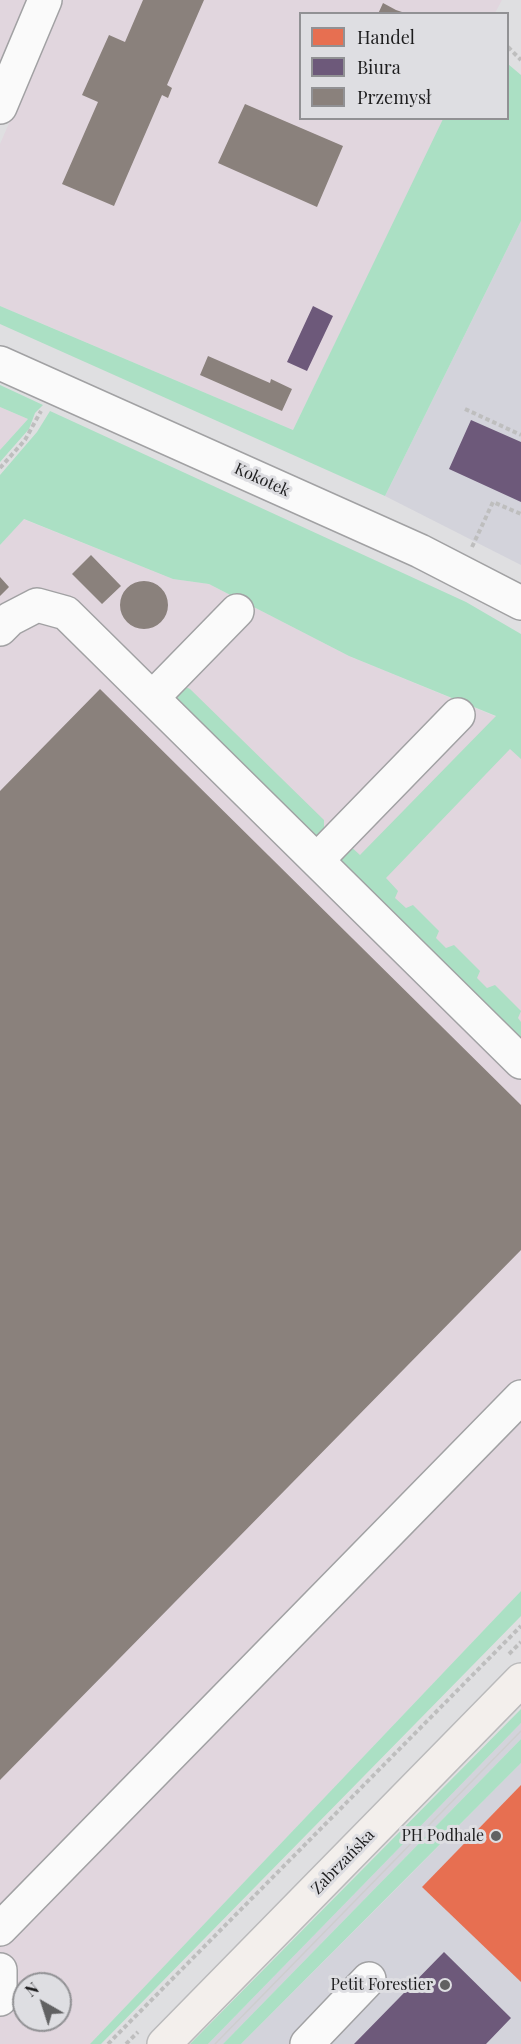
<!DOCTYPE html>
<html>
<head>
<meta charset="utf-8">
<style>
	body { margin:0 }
	#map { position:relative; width:521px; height:2044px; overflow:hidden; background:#dfdfe1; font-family:"Playfair Display",serif }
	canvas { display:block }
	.legend { position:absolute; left:299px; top:12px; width:210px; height:108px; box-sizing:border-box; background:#dedee2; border:2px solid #919194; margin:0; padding:8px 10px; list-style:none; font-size:18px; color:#1d1d1e }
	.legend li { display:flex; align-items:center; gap:12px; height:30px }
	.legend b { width:30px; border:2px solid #919194 }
	.north { position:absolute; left:12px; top:1972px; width:60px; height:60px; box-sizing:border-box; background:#dedee2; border:2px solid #919194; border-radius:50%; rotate:321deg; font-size:16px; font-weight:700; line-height:24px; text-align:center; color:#1d1d1e }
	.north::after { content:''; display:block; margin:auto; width:21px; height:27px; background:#616162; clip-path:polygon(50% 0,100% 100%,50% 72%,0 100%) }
</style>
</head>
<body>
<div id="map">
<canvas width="521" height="2044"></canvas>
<ul class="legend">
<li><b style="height:16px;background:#e76f51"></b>Handel</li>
<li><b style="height:16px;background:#6d597a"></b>Biura</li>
<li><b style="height:16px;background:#8a817c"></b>Przemysł</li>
</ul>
<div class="north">N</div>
</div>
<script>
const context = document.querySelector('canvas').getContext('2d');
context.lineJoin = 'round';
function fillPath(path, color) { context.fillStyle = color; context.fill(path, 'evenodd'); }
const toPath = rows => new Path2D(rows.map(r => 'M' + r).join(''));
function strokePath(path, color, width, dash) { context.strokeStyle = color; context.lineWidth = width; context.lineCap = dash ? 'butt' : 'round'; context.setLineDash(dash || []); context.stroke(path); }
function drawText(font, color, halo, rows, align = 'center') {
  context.font = font + ' "Playfair Display",serif'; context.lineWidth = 6; context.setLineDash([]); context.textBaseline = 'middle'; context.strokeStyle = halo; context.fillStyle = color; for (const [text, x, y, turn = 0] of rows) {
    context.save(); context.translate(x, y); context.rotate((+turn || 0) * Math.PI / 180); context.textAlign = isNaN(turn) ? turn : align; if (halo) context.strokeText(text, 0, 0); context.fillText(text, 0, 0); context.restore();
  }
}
fillPath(toPath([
	[521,221,521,565,385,496],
	[521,1723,521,1739,223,2044,208,2044],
	[521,1763,521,2044,241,2044,398,1887]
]), '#d3d3db');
fillPath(toPath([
	[0,0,26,0,0,62],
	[62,0,502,0,495,13,300,14,300,118,445,119,293,430,0,306,0,144],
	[0,407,28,419,0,450],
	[23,519,173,579,209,584,349,656,521,727,521,1591,90,2044,0,2044,0,545],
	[24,1984,60,1984,60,2020,24,2020]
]), '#e1d6de');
fillPath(toPath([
	[508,64,521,75,521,221,385,496,0,324,0,306,293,430,443,119,508,118],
	[0,385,43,405,35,413,29,429,0,462,0,450,28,419,0,407],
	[50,411,466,602,521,634,521,759,510,749,386,878,398,891,395,898,406,908,413,905,439,931,436,938,446,948,454,945,480,971,477,978,487,988,495,985,521,1011,518,1018,521,1022,521,1043,343,866,341,861,341,854,349,845,360,855,496,716,349,656,209,584,173,579,24,519,0,545,0,475,37,432],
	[184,686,190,689,324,820,324,832,321,835,315,837,173,698],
	[521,1591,521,1616,101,2044,90,2044],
	[521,1709,521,1723,208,2044,190,2044],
	[521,1739,521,1763,241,2044,223,2044]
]), '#abe0c4');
fillPath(toPath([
	[521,1785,521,1982,422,1887]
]), '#e76f51');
fillPath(toPath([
	[313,306,333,316,307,371,287,362],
	[471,420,521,442,521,502,449,469],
	[444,1952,511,2018,486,2044,354,2044]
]), '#6d597a');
fillPath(toPath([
	[143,0,204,0,167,85,172,88,168,98,162,95,114,206,62,184,98,102,82,95,109,35,125,42],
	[383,3,396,10,408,14,378,14],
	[245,104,343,146,317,207,218,163],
	[208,356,270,383,271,379,292,389,282,411,200,375],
	[91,555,121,586,102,604,72,574],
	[0,577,9,587,0,596],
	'120 605a24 24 0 1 1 48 0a24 24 0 1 1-48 0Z',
	[100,689,521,1105,521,1250,0,1780,0,791]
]), '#8a817c');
const minor = toPath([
	[0,107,45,0],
	[0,363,420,551,521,603],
	[0,629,10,619,37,605,66,613,521,1062],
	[152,698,237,611],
	[317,860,458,715],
	[0,1929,521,1397],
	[0,1970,0,1999],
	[307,2044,369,1979]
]);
const major = toPath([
	[164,2044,521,1680]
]);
strokePath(minor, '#a1a1a3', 36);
strokePath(major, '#bababb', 36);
strokePath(toPath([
	[508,47,521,60],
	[465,409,521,435],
	[0,468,25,440,41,411],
	[472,547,493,502,521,514],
	[509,1654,521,1642],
	[108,2044,521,1626],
	[126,2044,138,2032]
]), '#bebebe', 4, [4.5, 3]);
strokePath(minor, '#fafafa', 33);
strokePath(major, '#f3efec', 33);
strokePath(toPath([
	[215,2044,521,1731]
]), '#cecece', 1.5);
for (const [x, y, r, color] of [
	[496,1836,6,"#616162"],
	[445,1985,6,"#616162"]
]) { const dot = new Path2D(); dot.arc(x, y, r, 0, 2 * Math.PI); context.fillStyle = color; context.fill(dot); strokePath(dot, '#dedee2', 2); }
drawText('16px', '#1d1d1e', '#dedee2', [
	["Kokotek",262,480,24],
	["Zabrzańska",343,1862,-46]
]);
drawText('16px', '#1d1d1e', '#dedee2', [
	["PH Podhale",484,1836],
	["Petit Forestier",433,1985]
], 'right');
</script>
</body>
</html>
